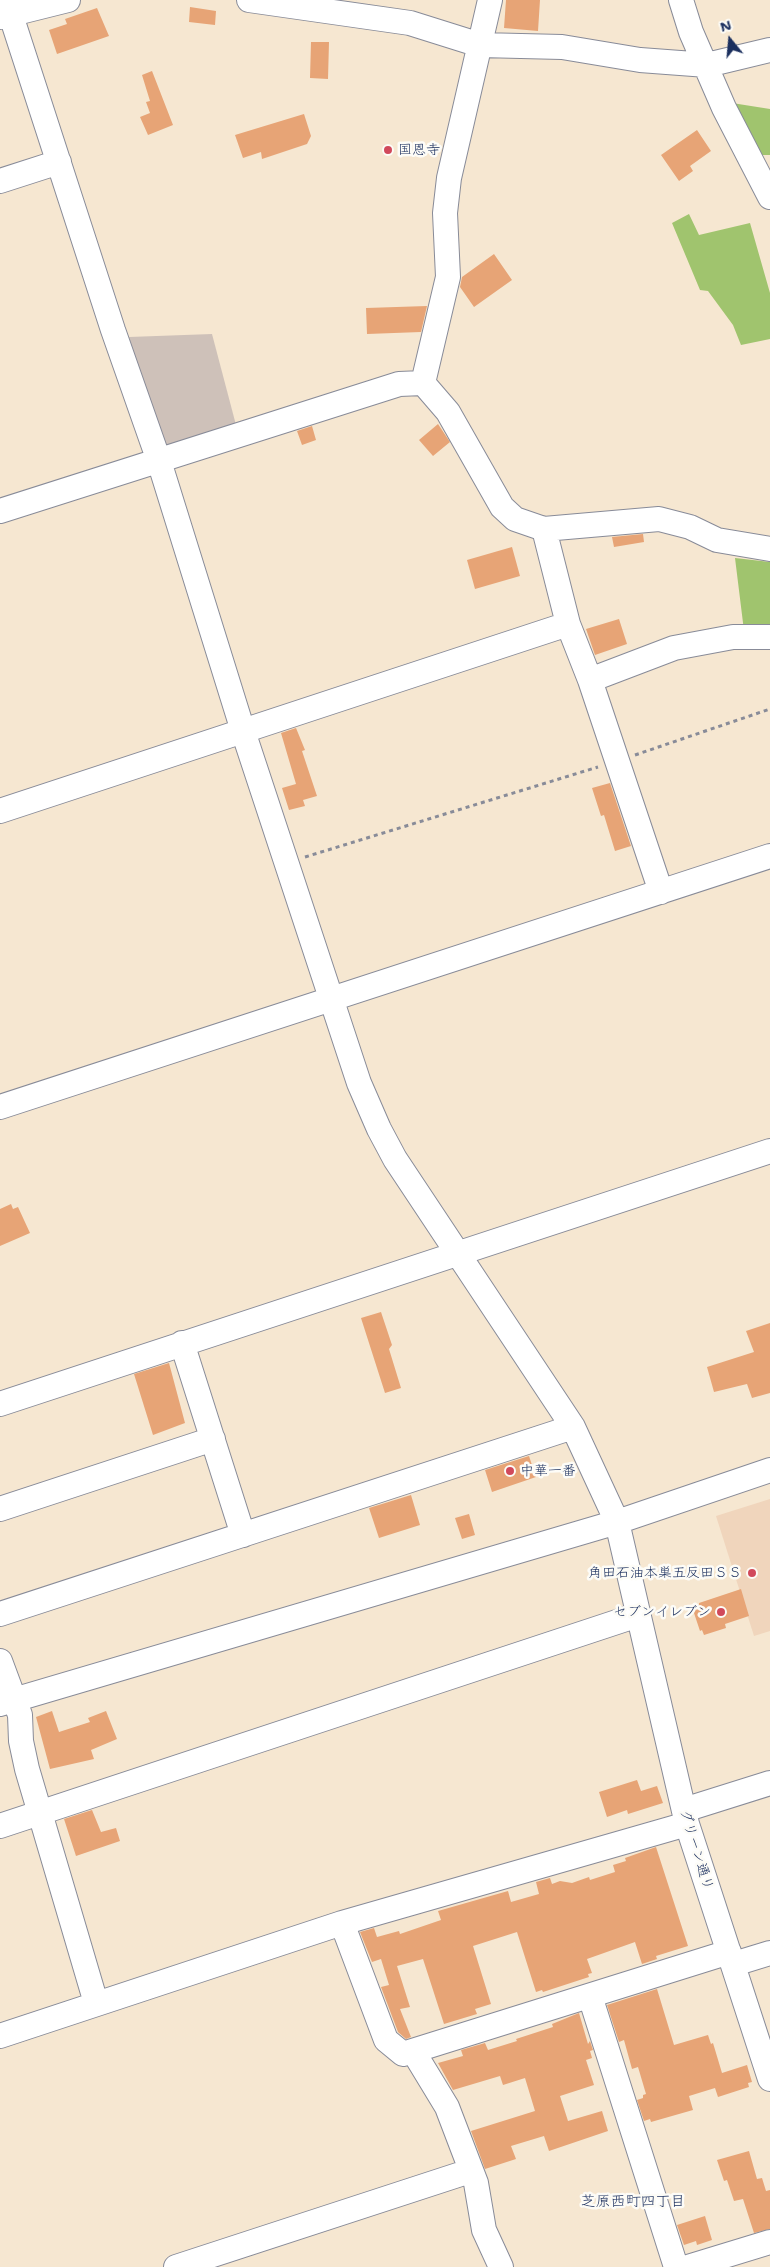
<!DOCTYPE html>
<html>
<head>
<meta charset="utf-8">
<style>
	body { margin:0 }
	#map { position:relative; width:770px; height:2267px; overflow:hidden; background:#f6e7d1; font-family:"Shantell Sans",sans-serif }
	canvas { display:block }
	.north { position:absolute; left:705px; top:15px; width:50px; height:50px; -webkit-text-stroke:4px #fdfcf7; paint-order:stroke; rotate:343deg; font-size:14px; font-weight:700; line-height:20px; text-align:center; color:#1b2f5e }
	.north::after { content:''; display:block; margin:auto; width:18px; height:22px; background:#1b2f5e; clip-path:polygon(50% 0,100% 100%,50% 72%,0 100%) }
</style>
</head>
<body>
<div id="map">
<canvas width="770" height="2267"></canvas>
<div class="north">N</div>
</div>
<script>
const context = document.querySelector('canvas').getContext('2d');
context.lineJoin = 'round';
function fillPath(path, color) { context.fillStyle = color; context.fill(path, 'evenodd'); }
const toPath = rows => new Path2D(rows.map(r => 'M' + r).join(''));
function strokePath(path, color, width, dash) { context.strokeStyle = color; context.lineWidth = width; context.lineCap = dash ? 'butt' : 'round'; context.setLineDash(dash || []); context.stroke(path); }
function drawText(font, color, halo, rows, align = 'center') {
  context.font = font + ' "Shantell Sans","Klee One",sans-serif'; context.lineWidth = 5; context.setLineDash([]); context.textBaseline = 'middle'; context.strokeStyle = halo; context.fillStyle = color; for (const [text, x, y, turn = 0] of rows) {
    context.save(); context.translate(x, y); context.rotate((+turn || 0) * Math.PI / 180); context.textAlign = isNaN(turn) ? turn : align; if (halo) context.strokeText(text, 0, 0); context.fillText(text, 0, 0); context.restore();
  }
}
fillPath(toPath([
	[770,1499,770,1631,754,1636,716,1516]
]), '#f0d5bc');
fillPath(toPath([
	[212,334,236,425,161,448,129,337]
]), '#cec1b9');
fillPath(toPath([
	[732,103,770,109,770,155,757,155],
	[689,214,699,235,750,223,770,293,770,339,741,345,733,325,708,291,700,290,672,223],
	[735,558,770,562,770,636,745,639]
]), '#a0c46e');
fillPath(toPath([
	[506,0,540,0,538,31,504,28],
	[190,7,216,11,215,25,189,22],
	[97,8,109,36,57,54,49,30,67,24,65,19],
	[311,42,329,42,328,79,310,78],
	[152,71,173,125,148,135,140,117,150,113,146,102,150,101,142,75],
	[304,114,311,136,307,144,262,159,261,152,243,158,235,135],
	[697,130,711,151,690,166,693,171,679,181,661,155],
	[494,254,512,280,474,307,460,287,462,277],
	[427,306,421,332,367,334,366,308],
	[438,424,450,442,433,456,419,440],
	[312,426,316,440,302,445,297,431],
	[643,534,644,542,614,547,612,537],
	[512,547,520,576,475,589,467,560],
	[619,619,627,644,595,655,586,629],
	[296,728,305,750,302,751,317,796,303,800,305,806,289,810,282,788,296,784,281,733],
	[610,783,631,846,615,851,604,815,601,816,592,788],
	[11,1204,13,1209,18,1207,30,1233,0,1246,0,1209],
	[381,1312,392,1345,389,1349,401,1388,385,1393,361,1318],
	[770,1323,770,1393,752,1398,747,1384,714,1392,707,1367,754,1352,746,1331],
	[169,1363,185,1423,153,1435,134,1374],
	[529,1456,536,1477,492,1492,485,1470],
	[411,1495,420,1525,379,1538,369,1508],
	[469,1514,475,1535,462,1539,455,1518],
	[741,1589,749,1616,725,1624,726,1628,704,1635,702,1630,700,1631,692,1607,699,1605,699,1603],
	[52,1711,59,1732,90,1722,88,1718,106,1711,117,1739,91,1750,94,1759,50,1769,36,1717],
	[637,1780,641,1791,657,1786,663,1803,628,1814,627,1810,607,1817,599,1792],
	[92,1810,101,1832,116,1828,120,1841,76,1856,64,1819],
	[656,1847,688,1946,656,1956,657,1959,642,1964,635,1942,587,1959,592,1973,588,1974,589,1977,543,1992,542,1990,536,1992,517,1932,473,1946,491,2004,475,2009,477,2014,444,2024,423,1959,397,1966,410,2007,400,2009,411,2037,406,2039,398,2032,381,1987,389,1985,381,1959,372,1962,360,1932,374,1928,377,1937,399,1931,400,1934,441,1920,438,1911,508,1891,511,1902,539,1894,536,1882,550,1878,552,1884,560,1881,572,1883,589,1877,590,1880,615,1872,613,1865,626,1861,625,1858],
	[657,1989,674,2045,708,2035,711,2044,713,2043,722,2073,747,2065,752,2082,748,2083,749,2087,718,2097,715,2088,689,2096,693,2110,651,2122,650,2119,644,2121,637,2100,643,2098,643,2095,646,2094,638,2067,632,2069,624,2040,619,2042,607,2005],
	[579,2013,588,2044,590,2041,593,2050,590,2051,592,2058,586,2060,594,2085,560,2096,568,2121,602,2111,608,2131,549,2151,544,2136,511,2146,516,2159,485,2169,471,2131,535,2111,525,2078,503,2085,500,2076,453,2090,438,2063,463,2056,461,2050,485,2043,488,2050,517,2041,516,2039,553,2027,552,2024],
	[749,2151,757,2179,762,2178,766,2191,770,2190,770,2229,754,2233,743,2199,734,2201,727,2180,724,2181,717,2160],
	[705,2216,712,2240,697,2245,696,2241,684,2245,677,2225]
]), '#e7a476');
const minor = toPath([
	[6,0,113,330,159,461,243,731,359,1083,379,1129,395,1159,573,1427,617,1522,687,1824,770,2079],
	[249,0,410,23,480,45,562,47,640,60,707,65,770,50],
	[681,0,691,32,724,108,770,197],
	[0,17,68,0],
	[0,181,59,162],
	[423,383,448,412,502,507,515,519,544,529,659,519,690,527,717,540,770,549],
	[423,383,448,277,445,213,449,178,490,0],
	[0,511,399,384,423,383],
	[544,529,568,624,590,680,661,892],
	[590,680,674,648,733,637,770,637],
	[0,811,568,624],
	[0,1107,770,856],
	[182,1343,243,1535],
	[0,1404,770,1151],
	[0,1509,213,1439],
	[0,1614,573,1427],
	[0,1661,20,1715,21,1741,27,1769,96,2003],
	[0,1704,617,1522,770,1470],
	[684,1810,770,1783],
	[0,1826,638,1615],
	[342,1923,386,2040,403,2054,729,1952],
	[734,1964,770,1953],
	[590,1996,676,2267],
	[0,2036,342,1923,687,1824],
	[413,2051,447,2107,476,2183,484,2230,501,2267],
	[176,2267,470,2171],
	[688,2267,770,2242]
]);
strokePath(minor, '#888b98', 26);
strokePath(toPath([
	[635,755,770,709],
	[305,857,598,767]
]), '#888b98', 3, [4, 4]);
strokePath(minor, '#fff', 24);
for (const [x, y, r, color] of [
	[388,150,5,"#d1495b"],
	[510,1471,5,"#d1495b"],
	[752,1573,5,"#d1495b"],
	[721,1612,5,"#d1495b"]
]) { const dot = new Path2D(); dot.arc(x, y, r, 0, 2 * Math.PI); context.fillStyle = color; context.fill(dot); strokePath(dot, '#fdfcf7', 2); }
drawText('14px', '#1b2f5e', '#fdfcf7', [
	["国恩寺",398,150],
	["中華一番",520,1471],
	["角田石油本巣五反田ＳＳ",742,1573,"right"],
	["セブンイレブン",711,1612,"right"]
], 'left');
drawText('14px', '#1b2f5e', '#fdfcf7', [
	["グリーン通り",696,1850,73]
]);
drawText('15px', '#1b2f5e', '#fdfcf7', [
	["芝原西町四丁目",633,2202]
]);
</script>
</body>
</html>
